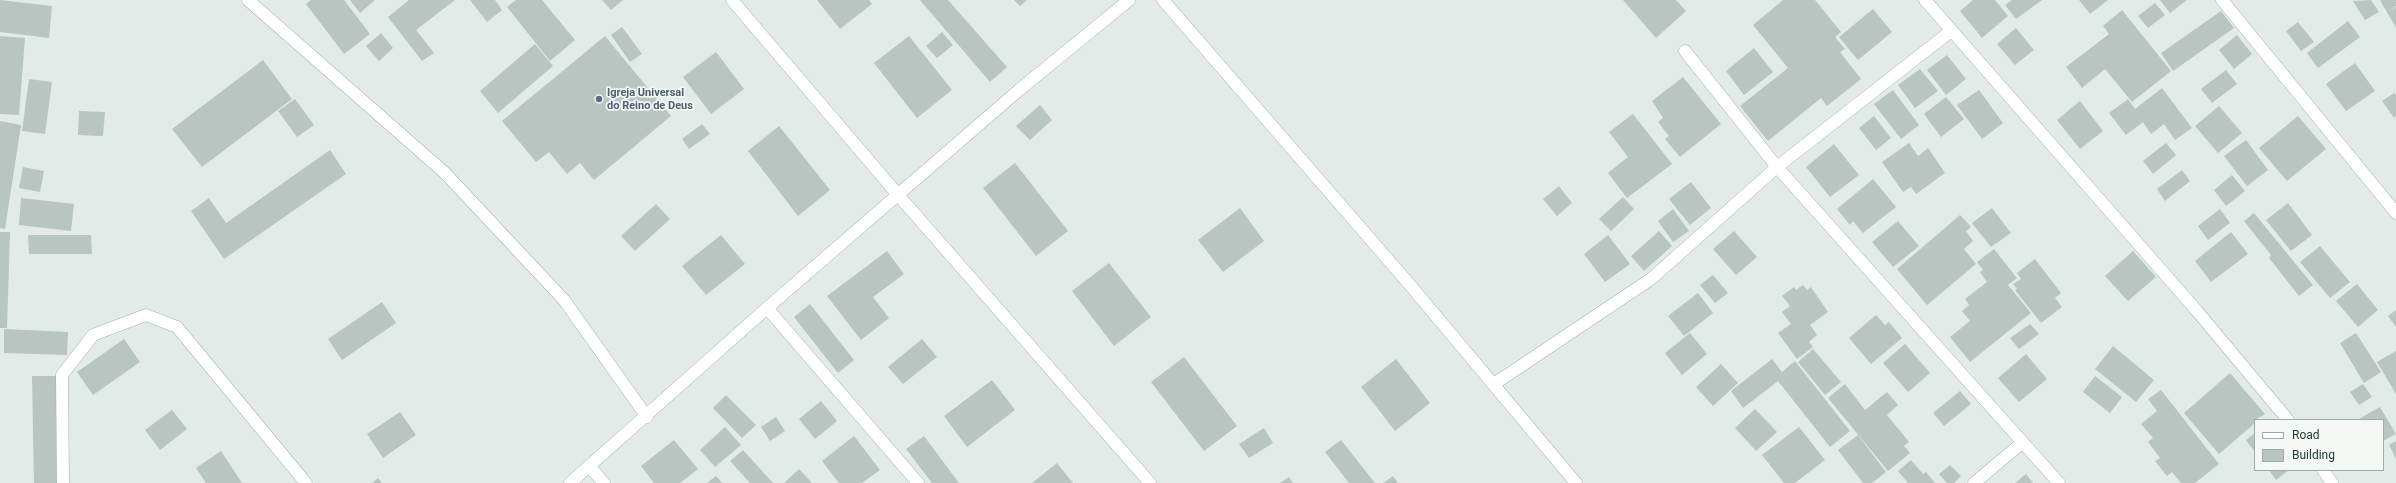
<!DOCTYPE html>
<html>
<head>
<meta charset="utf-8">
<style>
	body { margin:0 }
	#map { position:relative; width:2396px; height:483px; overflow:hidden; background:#e2ebe7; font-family:Roboto,sans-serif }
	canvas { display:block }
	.legend { position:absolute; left:2254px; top:419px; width:130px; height:52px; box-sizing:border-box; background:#f3f8f5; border:1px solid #a0aca7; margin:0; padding:5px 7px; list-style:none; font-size:12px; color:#243a33 }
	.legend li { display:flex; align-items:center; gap:8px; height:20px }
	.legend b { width:20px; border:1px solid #a0aca7 }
</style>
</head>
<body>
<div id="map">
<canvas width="2396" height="483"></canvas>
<ul class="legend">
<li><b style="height:5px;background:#fff"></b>Road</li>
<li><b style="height:11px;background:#b8c5c0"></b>Building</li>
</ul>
</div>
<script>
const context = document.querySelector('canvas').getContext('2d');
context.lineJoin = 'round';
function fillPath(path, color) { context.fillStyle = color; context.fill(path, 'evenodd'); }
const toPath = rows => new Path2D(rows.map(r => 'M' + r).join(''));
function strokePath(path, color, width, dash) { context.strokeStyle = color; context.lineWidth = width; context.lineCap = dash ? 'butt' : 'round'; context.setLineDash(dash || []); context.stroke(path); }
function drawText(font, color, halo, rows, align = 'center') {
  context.font = font + ' Roboto,sans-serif'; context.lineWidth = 3.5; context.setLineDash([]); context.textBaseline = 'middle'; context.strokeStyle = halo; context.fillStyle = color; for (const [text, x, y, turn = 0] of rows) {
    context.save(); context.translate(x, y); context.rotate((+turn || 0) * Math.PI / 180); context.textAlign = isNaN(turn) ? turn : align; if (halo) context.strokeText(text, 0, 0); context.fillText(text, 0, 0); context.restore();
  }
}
fillPath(toPath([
	[0,0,52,6,49,38,0,32],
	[311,0,344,0,370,34,344,54,306,4],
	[350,0,375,0,360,13],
	[409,0,455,0,416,30,434,53,422,61,388,17],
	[470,0,495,0,502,10,487,22],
	[516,0,542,0,575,40,550,61,507,7],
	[602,0,623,0,611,10],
	[817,0,869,0,872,4,840,29],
	[920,0,948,0,1007,67,990,82],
	[1014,0,1027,0,1020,6],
	[1623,0,1676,0,1686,11,1656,38],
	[1783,0,1815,0,1841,32,1835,37,1845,49,1840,52,1861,79,1827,106,1821,98,1768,141,1740,106,1788,68,1753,25],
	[1973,0,1995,0,2008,16,1982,38,1960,11],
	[2012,0,2042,0,2016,19,2005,5],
	[2079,0,2108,0,2090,14],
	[2160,0,2187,0,2170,13],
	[2371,0,2379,12,2365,20,2353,1],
	[2380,0,2396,0,2396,6,2388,11,2396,7,2396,28],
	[2155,3,2165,15,2148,28,2138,16],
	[1873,9,1892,32,1858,60,1839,37],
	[2122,10,2171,71,2132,102,2105,69,2082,88,2066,67,2109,34,2103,26],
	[2221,11,2234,28,2173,71,2161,53],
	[2348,21,2360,37,2318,68,2307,53],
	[2298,22,2314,42,2301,51,2286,31],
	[622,27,642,54,630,62,611,35],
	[2016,28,2034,50,2015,65,1997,44],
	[942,32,953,45,937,58,926,46],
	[381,33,393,48,379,61,366,46],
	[2237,35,2252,54,2234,69,2219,50],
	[0,36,25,38,19,115,0,114],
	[605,36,671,116,594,180,580,163,567,174,549,152,536,162,502,121],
	[909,36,952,90,917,118,874,63],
	[535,44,553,66,498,113,480,91],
	[1754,48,1773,72,1744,95,1726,71],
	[716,52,744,89,711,114,683,77],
	[1947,55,1966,79,1946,95,1927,70],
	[263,60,292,99,202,167,172,129],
	[2355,63,2375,91,2346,111,2326,84],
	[1920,69,1938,91,1915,108,1898,85],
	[2226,70,2237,84,2212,103,2201,89],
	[1683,77,1721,124,1680,157,1665,139,1669,136,1658,122,1663,118,1652,101],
	[29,79,52,82,45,134,22,131],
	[2162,88,2192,128,2175,140,2164,124,2151,134,2143,122,2126,135,2109,113,2128,99,2135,109],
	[1893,90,1919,125,1901,139,1874,104],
	[1979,90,2003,123,1982,139,1957,105],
	[2394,93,2396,95,2396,116,2394,118,2382,101],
	[1946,97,1964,119,1941,137,1924,114],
	[295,99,314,125,297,137,278,111],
	[2080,101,2103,131,2080,149,2057,120],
	[1040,105,1052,120,1030,140,1016,126],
	[2219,106,2242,133,2218,153,2195,126],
	[79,111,105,112,103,136,78,135],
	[1633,114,1672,164,1627,198,1608,173,1628,157,1609,132],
	[1874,116,1891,138,1876,150,1859,128],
	[2298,116,2326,149,2287,181,2259,148],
	[0,121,21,125,5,229,0,228],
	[702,124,710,134,689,149,682,139],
	[779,126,830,190,798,216,748,151],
	[2246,140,2268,170,2247,186,2224,156],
	[1909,143,1918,156,1928,148,1945,173,1916,194,1911,187,1903,192,1882,162],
	[2166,143,2176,155,2153,174,2143,161],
	[1834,144,1859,175,1830,197,1806,167],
	[330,150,346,174,224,259,191,211,209,198,226,223],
	[1015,163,1068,231,1036,256,983,188],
	[23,167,44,171,40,192,19,188],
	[2182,170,2190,181,2165,201,2157,189],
	[2232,175,2245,191,2226,206,2214,190],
	[1873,179,1896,207,1863,233,1853,221,1850,225,1837,209],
	[1691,182,1711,208,1690,225,1669,199],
	[1559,186,1572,203,1557,216,1543,199],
	[1623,197,1634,209,1611,231,1599,219],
	[21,198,74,204,71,231,19,225],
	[2288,203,2312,235,2291,251,2266,220],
	[656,204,670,219,635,251,621,236],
	[1240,208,1264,241,1223,272,1198,240],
	[1992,208,2011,233,1991,247,1972,223],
	[1673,209,1689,231,1673,242,1658,221],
	[2220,209,2230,223,2208,240,2198,226],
	[2254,213,2313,285,2299,296,2269,258,2271,255,2244,221],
	[1960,215,1971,227,1966,231,1973,241,1964,249,1976,264,1927,305,1897,269],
	[1898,221,1919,246,1893,267,1872,242],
	[1659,231,1672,246,1644,271,1631,256],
	[1734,231,1757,257,1736,275,1713,249],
	[0,232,10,232,7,328,0,328],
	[2231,232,2248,254,2211,282,2195,261],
	[28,235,91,235,92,254,29,254],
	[721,235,745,264,706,295,682,266],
	[1608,235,1630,264,1605,282,1584,254],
	[2320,246,2350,282,2330,298,2300,262],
	[1994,249,2017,278,2008,285,2031,313,1970,362,1950,337,1970,321,1962,311,1969,305,1965,299,1987,282,1980,272,1983,270,1977,262],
	[887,251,904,274,873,297,889,318,861,340,827,296],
	[2133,251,2156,277,2128,301,2105,276],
	[2035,259,2061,293,2055,298,2062,307,2041,323,2015,290,2017,289,2013,284,2021,279,2017,273],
	[1109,263,1151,317,1114,346,1072,291],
	[1713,275,1728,293,1715,303,1700,285],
	[2357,284,2378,310,2358,327,2336,301],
	[1803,285,1807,290,1811,287,1828,312,1810,325,1817,335,1809,342,1813,347,1797,359,1778,333,1791,324,1782,312,1790,306,1782,296,1794,287,1796,290],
	[1698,293,1713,313,1684,336,1668,316],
	[382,302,396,323,342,360,328,339],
	[810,304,854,360,838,373,794,317],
	[2396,310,2396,327,2388,316],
	[1876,315,1885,325,1889,322,1902,338,1871,364,1849,338],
	[2030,324,2039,334,2019,349,2010,338],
	[4,329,68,332,67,355,4,353],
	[1690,333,1707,354,1682,375,1665,353],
	[2356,333,2381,372,2364,383,2340,343],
	[124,339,140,362,93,395,77,372],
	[922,339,937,357,903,384,888,367],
	[1905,344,1930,373,1908,392,1883,363],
	[2113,346,2154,380,2136,402,2095,369],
	[1813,349,1841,382,1825,395,1798,362],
	[2396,351,2396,394,2377,362],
	[2026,354,2047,379,2019,402,1998,378],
	[1184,357,1237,426,1204,451,1151,382],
	[1396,359,1430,403,1395,431,1361,387],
	[1772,359,1782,372,1795,361,1850,431,1830,447,1778,381,1743,408,1731,391],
	[1721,364,1738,383,1713,406,1696,387],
	[2230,373,2265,414,2255,420,2255,423,2219,454,2184,413],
	[32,376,56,376,57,483,34,483],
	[2095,376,2122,397,2110,413,2083,392],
	[992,380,1015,410,967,447,944,416],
	[1845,384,1865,410,1887,392,1898,405,1887,415,1909,442,1904,446,1910,453,1888,471,1828,398],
	[2363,384,2372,397,2359,405,2350,392],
	[2161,390,2219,464,2195,483,2181,483,2172,472,2167,476,2155,461,2160,458,2148,442,2153,438,2141,424,2157,411,2148,399],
	[1960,391,1971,404,1944,426,1933,413],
	[726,395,756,425,742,438,713,408],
	[821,401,837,421,815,439,799,419],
	[2380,407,2396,434,2383,441,2383,420,2357,420],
	[1755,409,1777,432,1756,451,1735,428],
	[172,410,187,429,160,450,145,430],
	[400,412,416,435,383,458,367,434],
	[776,417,785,431,770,441,761,427],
	[725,427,741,445,715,467,700,450],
	[1799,427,1825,460,1795,483,1784,483,1762,455],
	[1264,428,1273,443,1249,458,1239,444],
	[2255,433,2255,452,2246,440],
	[1858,435,1886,472,1872,483,1863,483,1838,450],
	[854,436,880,470,862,483,839,483,822,461],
	[924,436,959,483,932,483,906,449],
	[674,440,698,469,680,483,654,483,641,466],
	[1341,440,1375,483,1349,483,1325,452],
	[2396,441,2396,459,2389,445],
	[743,450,773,483,750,483,730,461],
	[221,451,242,483,206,483,196,468],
	[1911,460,1923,474,1926,472,1935,483,1908,483,1898,471],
	[1057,463,1073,483,1032,483],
	[1950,465,1961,476,1954,483,1947,483,1939,474],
	[799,469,812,483,784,483],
	[2269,470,2289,470,2276,480],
	[2026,474,2033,483,2015,483],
	[716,476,722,483,707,483],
	[1393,476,1398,483,1383,483],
	[1289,477,1293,483,1280,483],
	[378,478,382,483,372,483]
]), '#b8c5c0');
const minor = toPath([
	[248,0,445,173,564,300,647,417],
	[732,0,899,196,1150,483],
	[1163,0,1410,285,1576,483],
	[1925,0,2197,311,2288,420],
	[2222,0,2396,213],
	[1685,51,1777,167,2059,483],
	[767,308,918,483],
	[1494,384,1651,279,1777,167,1951,31],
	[589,466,604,483],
	[2323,470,2332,483],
	[63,483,62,375,93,335,146,315,177,327,306,483],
	[570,483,767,308,1019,90,1129,0],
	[1974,483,2023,442]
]);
strokePath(minor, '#a5b2ad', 13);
strokePath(minor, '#fff', 12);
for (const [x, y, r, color] of [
	[599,99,4,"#5c6f8a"]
]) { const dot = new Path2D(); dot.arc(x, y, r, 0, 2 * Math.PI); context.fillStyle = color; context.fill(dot); strokePath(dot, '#f3f8f5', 1.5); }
drawText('bold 11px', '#4e5e75', '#f3f8f5', [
	["Igreja Universal",607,93],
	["do Reino de Deus",607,106]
], 'left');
</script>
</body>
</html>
